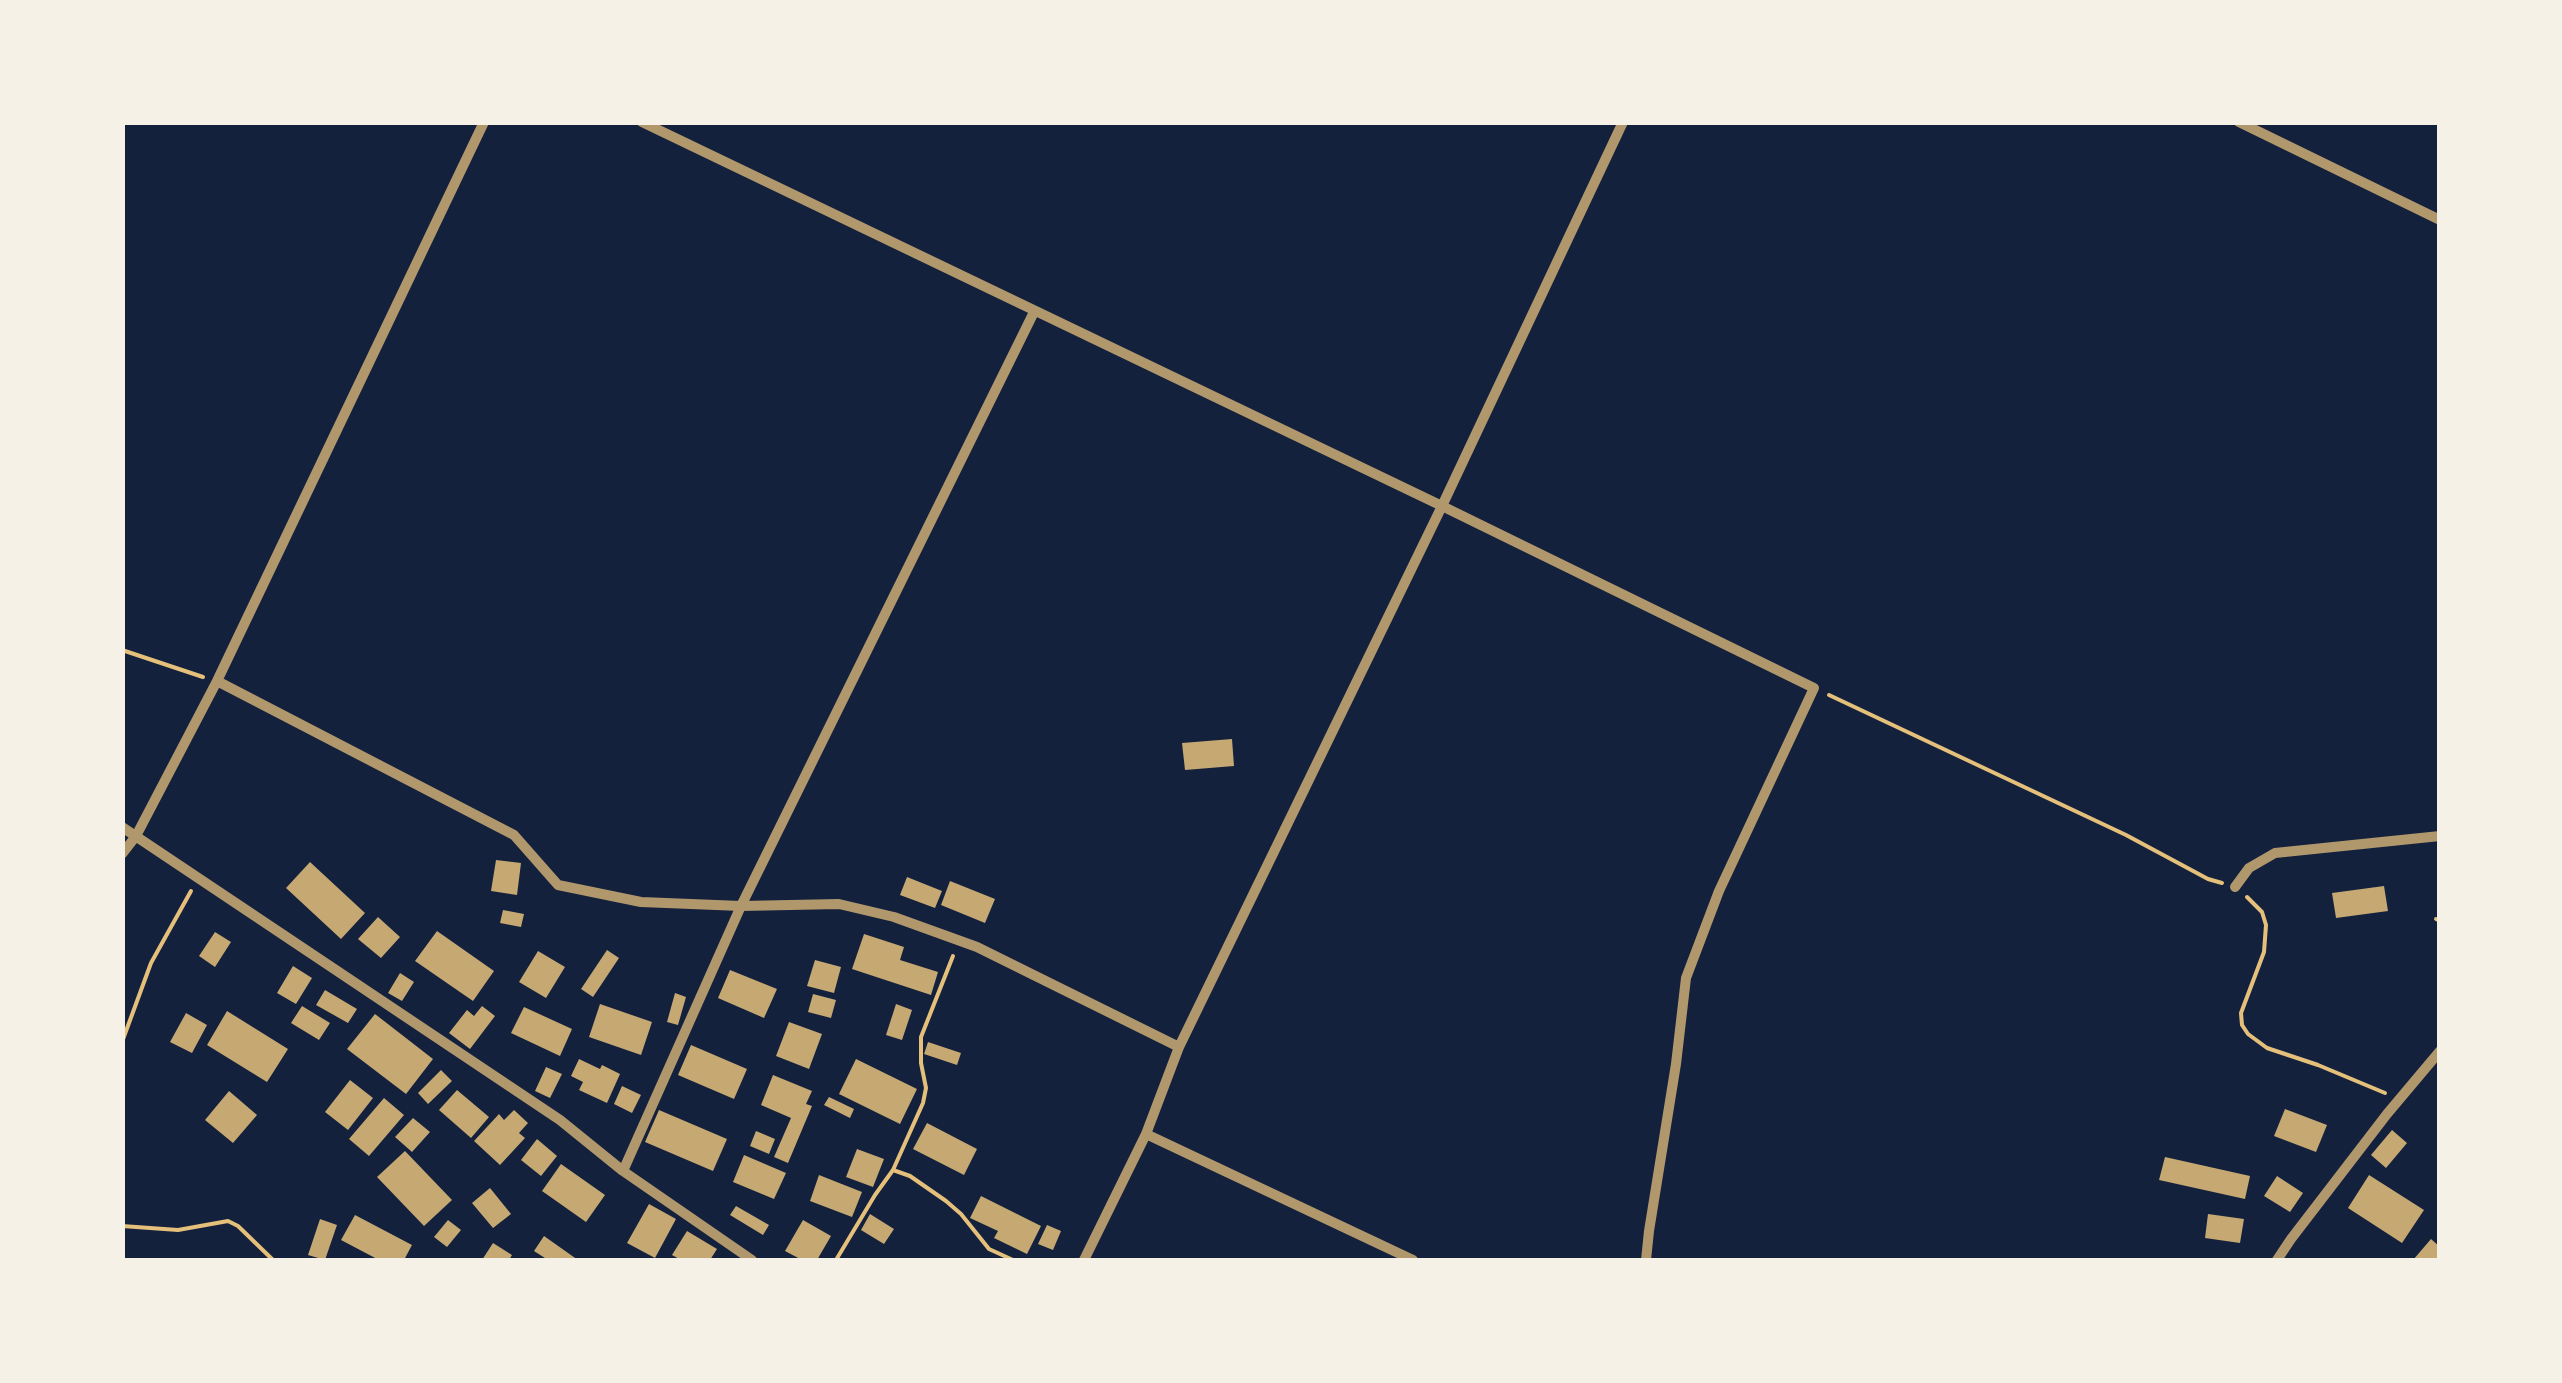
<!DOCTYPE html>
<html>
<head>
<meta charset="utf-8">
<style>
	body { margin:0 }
	#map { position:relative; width:2562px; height:1383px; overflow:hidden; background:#14213d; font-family:"IBM Plex Serif",serif }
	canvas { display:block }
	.frame { position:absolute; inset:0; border:125px solid #f6f1e7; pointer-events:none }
</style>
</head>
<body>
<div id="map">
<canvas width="2562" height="1383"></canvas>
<div class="frame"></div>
</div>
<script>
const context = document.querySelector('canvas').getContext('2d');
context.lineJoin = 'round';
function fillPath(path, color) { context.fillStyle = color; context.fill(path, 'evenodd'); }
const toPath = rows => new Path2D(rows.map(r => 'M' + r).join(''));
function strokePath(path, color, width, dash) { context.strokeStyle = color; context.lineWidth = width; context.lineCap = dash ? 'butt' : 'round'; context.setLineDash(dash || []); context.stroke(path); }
fillPath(toPath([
	[1232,739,1234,766,1185,770,1182,743],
	[496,860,521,863,517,895,491,891],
	[310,862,365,913,341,939,286,888],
	[907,877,942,891,935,908,900,895],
	[950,881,995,899,985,923,941,905],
	[2384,886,2388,911,2336,918,2332,893],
	[503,910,524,914,521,927,500,923],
	[378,917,400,937,381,958,358,939],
	[437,931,494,971,473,1001,415,961],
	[215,932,231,942,215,967,199,956],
	[864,934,904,947,900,960,938,972,931,995,852,969],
	[607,950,619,958,593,997,581,989],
	[538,951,565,967,546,998,519,982],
	[815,960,841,967,834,993,807,986],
	[293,966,312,978,296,1004,277,993],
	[730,970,777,989,764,1018,718,998],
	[400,973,414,982,402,1001,388,993],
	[325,990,357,1009,348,1023,316,1005],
	[675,993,686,997,678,1025,667,1022],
	[813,994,836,1000,831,1018,808,1012],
	[600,1004,652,1022,641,1055,589,1037],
	[896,1004,912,1010,902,1040,886,1035],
	[302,1006,330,1023,319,1040,291,1023],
	[482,1006,495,1016,470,1049,449,1033,467,1010,474,1016],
	[524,1007,572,1029,560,1056,511,1033],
	[227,1011,288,1049,267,1082,207,1045],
	[186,1013,207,1025,192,1053,170,1042],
	[375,1014,433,1059,406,1094,347,1049],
	[789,1022,822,1034,809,1069,776,1056],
	[928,1042,961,1053,957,1065,924,1054],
	[691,1045,747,1069,734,1099,678,1075],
	[579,1059,600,1069,602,1065,620,1074,607,1103,579,1090,583,1082,571,1076],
	[856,1059,917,1089,900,1124,839,1094],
	[546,1067,562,1074,550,1098,535,1091],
	[441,1070,452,1081,428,1104,418,1093],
	[773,1075,812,1091,806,1104,812,1106,788,1163,774,1157,791,1118,761,1105],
	[350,1080,373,1098,348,1130,325,1112],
	[622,1086,641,1095,632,1113,614,1104],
	[457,1090,489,1117,471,1138,439,1110],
	[229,1091,257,1115,233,1143,205,1120],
	[829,1097,854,1109,850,1118,824,1105],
	[384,1098,404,1115,369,1156,349,1139],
	[2285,1109,2327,1125,2316,1152,2274,1136],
	[514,1110,528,1123,519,1133,525,1138,500,1165,474,1141,499,1114,504,1120],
	[659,1110,727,1139,713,1171,645,1142],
	[413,1118,430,1132,412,1152,395,1137],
	[927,1123,977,1149,964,1175,913,1149],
	[2392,1130,2407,1143,2386,1168,2371,1155],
	[756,1131,775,1139,769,1154,750,1146],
	[537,1139,557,1156,541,1176,521,1160],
	[857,1149,884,1159,873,1187,846,1177],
	[405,1151,452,1200,424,1226,377,1177],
	[744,1155,786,1173,774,1199,733,1182],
	[2165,1157,2250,1176,2245,1199,2159,1180],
	[561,1164,605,1195,586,1222,542,1191],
	[819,1175,862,1192,852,1217,810,1201],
	[2369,1175,2424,1210,2402,1243,2348,1208],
	[2277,1176,2303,1193,2290,1212,2264,1196],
	[490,1188,511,1214,493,1228,472,1203],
	[981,1196,1041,1226,1027,1254,994,1238,998,1231,970,1218],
	[649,1204,676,1219,655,1258,627,1243],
	[736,1206,769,1225,763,1235,730,1215],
	[870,1214,894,1229,884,1244,861,1230],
	[2208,1214,2244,1219,2240,1243,2205,1238],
	[355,1215,412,1245,404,1260,379,1260,341,1240],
	[320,1219,337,1225,325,1260,308,1255],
	[448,1220,461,1230,447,1247,434,1237],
	[803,1220,831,1236,817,1260,802,1260,785,1251],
	[1047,1225,1061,1231,1053,1250,1038,1244],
	[687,1231,717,1249,710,1260,681,1260,672,1255],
	[544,1236,578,1260,548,1260,534,1251],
	[2431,1239,2440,1247,2440,1260,2413,1260],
	[493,1243,512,1255,509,1260,482,1260]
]), '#c6a872');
strokePath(toPath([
	[122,650,203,677],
	[1829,695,2126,835,2208,879,2222,883],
	[2247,897,2262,912,2266,925,2264,952,2241,1013,2242,1025,2248,1034,2267,1048,2318,1065,2385,1093],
	[2436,919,2440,921],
	[122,1042,151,963,191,891],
	[893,1170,910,1176,946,1201,961,1214,989,1249,1013,1260],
	[122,1226,178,1230,228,1221,238,1226,273,1260],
	[836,1260,875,1195,893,1170,923,1103,926,1088,921,1063,921,1037,953,956]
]), '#e5c07b', 4);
strokePath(toPath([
	[642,122,1442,506,1814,688,1719,891,1686,978,1676,1064,1649,1231,1646,1260],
	[2239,122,2440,220],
	[217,681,514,835,558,885,641,902,741,906,839,904,894,917,977,947,1179,1047],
	[122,827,560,1120,623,1171,752,1260],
	[122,854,136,836,217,681,484,122],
	[2235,887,2249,868,2275,853,2440,836],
	[1146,1134,1413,1260],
	[623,1171,741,906,1034,312],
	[1084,1260,1146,1134,1179,1047,1442,506,1623,122],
	[2277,1260,2291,1239,2387,1114,2440,1051]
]), '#b1986c', 10);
</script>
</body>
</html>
